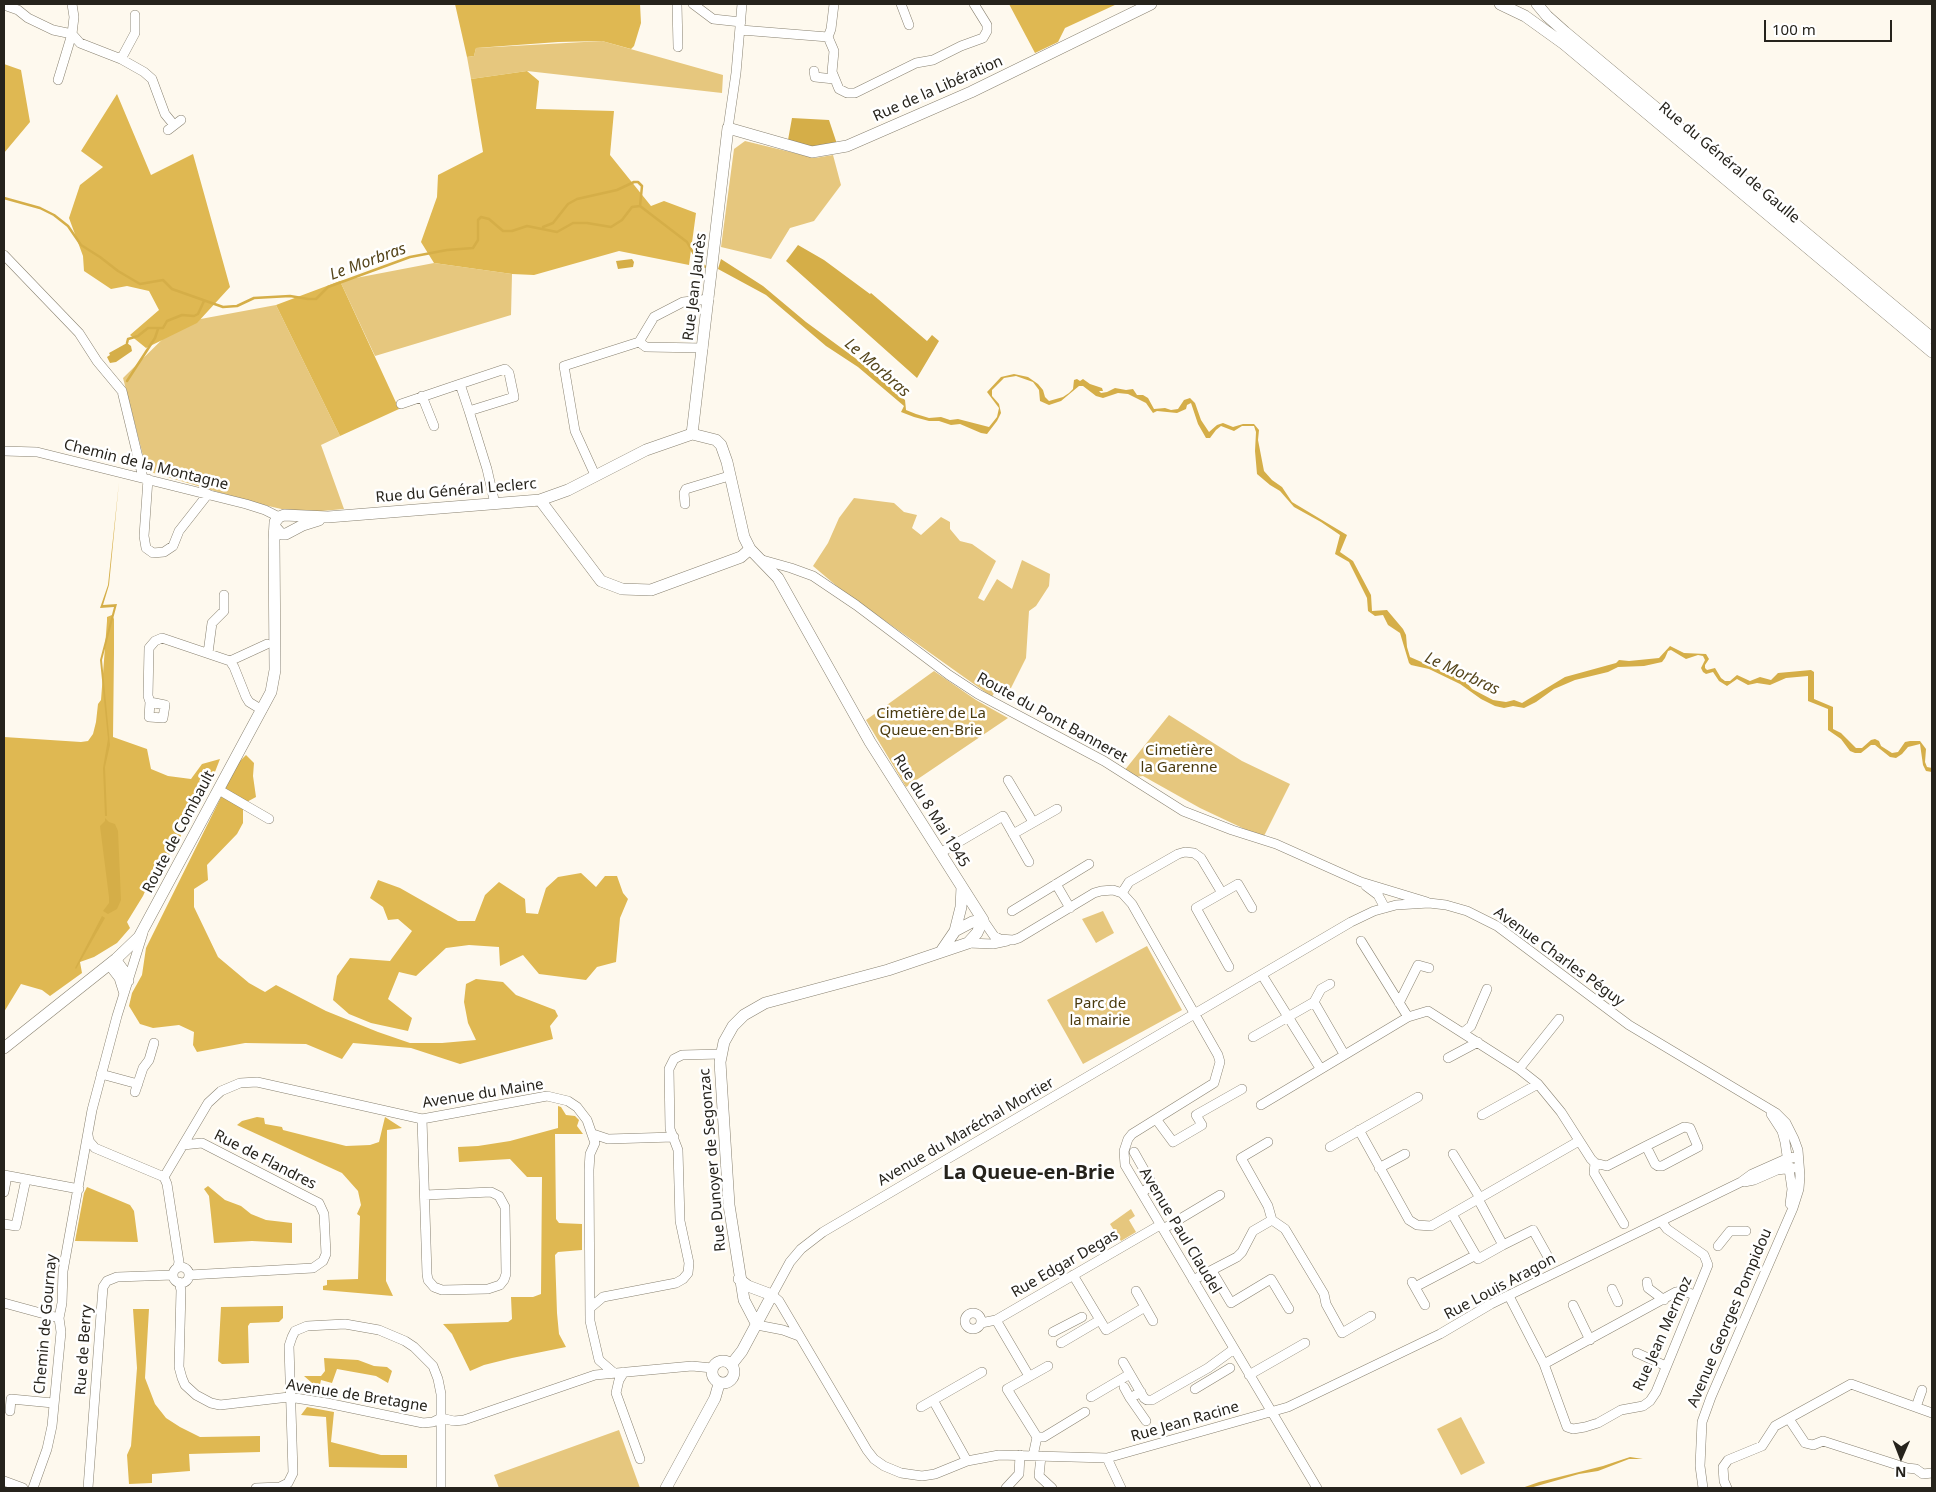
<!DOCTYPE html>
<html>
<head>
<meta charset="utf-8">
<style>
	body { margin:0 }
	#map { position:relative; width:1936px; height:1492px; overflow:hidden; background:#fef9ee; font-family:"Noto Sans",sans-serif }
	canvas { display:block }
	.frame { position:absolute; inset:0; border:5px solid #26231c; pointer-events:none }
	.north { position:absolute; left:1876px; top:1432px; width:50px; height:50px; -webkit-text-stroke:4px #fff; paint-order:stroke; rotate:181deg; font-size:14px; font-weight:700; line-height:20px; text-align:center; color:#26231c }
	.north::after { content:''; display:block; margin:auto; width:18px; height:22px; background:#26231c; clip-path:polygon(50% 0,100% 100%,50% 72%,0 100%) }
	.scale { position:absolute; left:1764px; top:20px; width:128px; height:22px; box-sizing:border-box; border:2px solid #26231c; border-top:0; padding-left:6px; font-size:15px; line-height:18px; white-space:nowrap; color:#26231c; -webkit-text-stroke:4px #fff; paint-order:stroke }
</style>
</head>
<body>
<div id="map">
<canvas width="1936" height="1492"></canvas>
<div class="frame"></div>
<div class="north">N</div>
<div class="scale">100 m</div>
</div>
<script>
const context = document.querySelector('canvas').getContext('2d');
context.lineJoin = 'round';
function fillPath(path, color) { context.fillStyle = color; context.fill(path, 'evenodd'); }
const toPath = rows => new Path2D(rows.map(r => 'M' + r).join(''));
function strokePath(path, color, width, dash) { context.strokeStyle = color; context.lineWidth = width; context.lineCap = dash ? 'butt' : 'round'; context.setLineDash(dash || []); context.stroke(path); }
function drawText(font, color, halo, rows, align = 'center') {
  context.font = font + ' "Noto Sans",sans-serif'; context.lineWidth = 5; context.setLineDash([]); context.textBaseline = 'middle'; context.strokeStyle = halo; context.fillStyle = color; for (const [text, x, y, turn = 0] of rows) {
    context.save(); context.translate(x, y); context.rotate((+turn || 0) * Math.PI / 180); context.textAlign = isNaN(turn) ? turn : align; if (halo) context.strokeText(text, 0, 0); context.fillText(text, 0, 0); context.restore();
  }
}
fillPath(toPath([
	[602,41,723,75,722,93,527,71,471,79,467,57,474,56,476,48],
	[745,141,815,158,833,155,841,185,814,221,790,228,771,259,721,247,734,149],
	[434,263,512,274,511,315,375,356,340,281],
	[276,305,340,436,321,445,344,509,299,513,255,503,147,471,123,378,179,323],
	[854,498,894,503,904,512,917,515,912,528,921,535,941,517,950,522,950,529,960,541,972,544,996,561,978,598,984,601,997,579,1012,589,1022,560,1050,574,1049,586,1036,606,1029,611,1026,658,1010,690,994,693,992,697,839,588,813,566,828,543,839,518],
	[934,671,976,700,1008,718,906,787,866,720],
	[1169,715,1242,761,1290,784,1264,836,1253,833,1200,808,1143,776,1135,777,1124,771],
	[1103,911,1114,933,1096,943,1082,919],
	[1147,946,1182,1010,1083,1064,1047,1000],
	[1131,1209,1135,1216,1129,1220,1136,1232,1121,1241,1110,1224],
	[1461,1417,1485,1463,1461,1475,1437,1429],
	[619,1430,640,1488,499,1488,494,1475]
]), '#e6c77e');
fillPath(toPath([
	[455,4,640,4,641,23,634,46,631,49,602,41,558,42,476,48,474,56,467,57],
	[1009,4,1117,4,1065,28,1058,42,1035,53],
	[4,64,21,70,30,122,4,153],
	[527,71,539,81,536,109,614,111,610,155,651,206,664,201,696,213,689,265,619,251,534,275,512,274,434,263,421,242,437,197,438,175,483,152,471,79],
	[117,94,151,175,193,154,230,287,197,323,146,348,130,335,159,310,149,291,127,286,111,289,84,271,83,256,69,218,80,185,103,167,81,151],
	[340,281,399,409,340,436,276,305],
	[112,615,114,619,114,652,113,737,147,749,151,769,168,776,191,779,202,764,220,759,213,777,202,783,179,826,181,836,169,855,160,858,143,896,127,922,130,928,117,943,94,957,80,962,82,973,50,996,42,990,21,984,4,1012,4,737,81,742,88,741,93,734,96,722,98,704,101,700,107,621,107,617],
	[246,755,254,763,253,776,256,797,243,804,243,823,237,834,207,865,208,880,194,889,194,907,218,957,249,983,265,992,276,985,326,1011,378,1032,410,1043,442,1043,476,1040,468,1023,464,1002,466,984,476,979,503,982,516,995,555,1010,558,1016,550,1026,553,1039,460,1064,411,1048,353,1043,342,1059,306,1044,245,1043,197,1052,193,1045,194,1032,179,1025,153,1028,140,1024,129,1006,132,993,142,975,146,948,238,763],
	[581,873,596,887,605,876,617,876,623,893,628,899,620,918,616,962,597,967,586,980,539,974,523,955,500,966,499,947,469,945,446,948,416,976,399,972,388,999,412,1018,408,1031,371,1023,349,1014,333,1000,337,976,350,958,390,961,412,931,398,919,388,920,383,907,370,898,378,880,400,888,458,921,475,921,485,895,499,882,525,899,526,913,538,914,546,888,558,877],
	[558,1106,561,1107,566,1115,575,1116,579,1120,577,1126,583,1134,555,1134,556,1219,559,1223,582,1224,582,1250,558,1252,555,1255,557,1313,559,1334,566,1347,512,1358,484,1365,470,1371,452,1334,443,1324,508,1322,512,1319,511,1297,533,1297,541,1294,542,1177,527,1177,510,1159,459,1162,458,1147,478,1146,510,1141,558,1128],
	[257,1117,264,1118,265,1124,282,1127,283,1130,346,1146,370,1145,379,1142,385,1117,402,1128,387,1130,386,1281,393,1296,323,1290,323,1286,327,1285,327,1280,358,1279,360,1216,357,1214,361,1205,358,1191,342,1173,237,1125,242,1121],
	[208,1186,225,1200,241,1206,251,1214,266,1220,292,1223,292,1243,252,1241,214,1243,209,1196,204,1189],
	[87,1187,130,1205,134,1211,138,1242,75,1241,84,1193],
	[283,1306,283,1318,279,1322,250,1323,248,1326,249,1363,222,1364,218,1361,221,1307],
	[133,1309,149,1309,145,1378,155,1404,166,1418,180,1427,200,1437,260,1436,260,1452,189,1454,190,1471,152,1474,152,1483,129,1484,127,1455,131,1446,137,1368],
	[324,1358,358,1360,374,1366,387,1367,392,1371,388,1383,376,1376,337,1369,332,1383,321,1380,319,1389,304,1376,321,1376,325,1371],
	[307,1407,334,1412,331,1442,381,1455,407,1455,407,1468,329,1467,326,1417,301,1415]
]), '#dfb852');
fillPath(toPath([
	[792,118,829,120,837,144,813,147,788,140],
	[798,245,824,260,870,294,871,293,927,341,932,335,939,341,917,378,786,261],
	[632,259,634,262,633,267,618,269,616,261],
	[721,259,763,286,806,322,855,358,905,400,906,410,916,414,929,418,941,417,950,420,958,419,989,427,997,417,999,408,987,392,1001,377,1014,374,1028,377,1038,384,1043,390,1045,397,1049,401,1063,397,1069,393,1073,389,1074,380,1077,379,1080,381,1083,379,1090,384,1102,388,1103,391,1099,391,1101,393,1107,392,1115,388,1126,390,1133,389,1137,395,1143,395,1148,398,1154,409,1165,408,1171,410,1178,409,1184,400,1190,398,1195,403,1201,420,1209,432,1217,425,1223,423,1233,427,1243,424,1254,424,1259,430,1258,440,1264,471,1272,480,1282,487,1292,502,1347,535,1340,552,1353,561,1371,595,1372,611,1387,610,1403,629,1406,635,1407,647,1410,657,1456,677,1466,682,1472,689,1493,700,1506,702,1514,700,1522,703,1565,677,1616,663,1619,660,1629,661,1659,658,1670,646,1684,653,1706,654,1709,659,1705,665,1705,668,1707,670,1715,668,1721,678,1725,681,1730,681,1737,675,1750,681,1760,677,1771,680,1778,673,1811,670,1814,672,1814,699,1833,707,1833,729,1841,733,1856,748,1862,748,1871,740,1875,739,1879,741,1881,746,1892,753,1898,752,1905,742,1910,741,1920,741,1926,749,1925,762,1927,767,1932,768,1932,772,1926,771,1923,765,1920,744,1908,747,1902,754,1896,758,1890,757,1875,745,1871,745,1861,753,1855,753,1850,751,1841,739,1828,730,1828,709,1808,701,1808,676,1786,678,1770,685,1757,683,1748,685,1737,679,1727,686,1719,681,1713,672,1706,674,1703,672,1701,668,1705,660,1703,656,1698,655,1686,659,1671,650,1668,651,1665,658,1662,662,1644,666,1618,667,1608,672,1575,680,1554,689,1536,702,1524,708,1513,706,1504,708,1495,706,1481,699,1460,684,1429,669,1411,665,1409,663,1400,633,1388,625,1383,615,1375,616,1368,611,1367,598,1349,562,1335,554,1340,535,1321,522,1294,507,1280,491,1270,485,1257,474,1255,451,1256,432,1254,426,1242,426,1234,431,1221,426,1216,430,1210,438,1206,438,1198,424,1191,403,1187,405,1186,409,1177,413,1157,411,1153,413,1146,403,1128,394,1118,393,1103,398,1096,396,1083,386,1079,386,1061,401,1049,405,1040,401,1039,390,1033,382,1016,376,1004,378,992,390,992,396,999,404,1001,413,997,421,987,434,981,433,960,424,951,425,939,421,929,421,914,417,901,412,904,406,858,367,826,346,766,295,718,269],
	[127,343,131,346,132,351,116,362,110,363,107,357,110,355,109,353],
	[119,482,109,585,103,605,117,604,102,660,110,745,105,767,107,816,105,816,103,768,108,739,100,660,114,607,100,608,108,585],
	[105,818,109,822,115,824,118,831,121,900,117,909,108,914,103,911,109,903,109,897,100,826,105,821],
	[102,916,105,918,76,969,75,968],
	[1630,1457,1643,1459,1629,1459,1598,1471,1579,1474,1530,1488,1522,1488,1539,1482,1603,1466]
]), '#d5ae48');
strokePath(toPath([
	[4,198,40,208,54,215,68,226,81,245,100,257,118,271,140,284,163,280,172,289,223,307,237,306,254,298,290,296,308,299,316,299,328,287,410,257,447,250,473,248,478,240,478,220,481,217,489,219,503,231,512,231,527,226,557,232,573,223,587,223,611,227,622,220,632,207,640,206,687,242,699,263,706,267],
	[543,227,553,223,568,204,577,199,617,190,634,182,638,182,642,186,640,206],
	[127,343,128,339,138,336,148,328,163,328,167,321,182,315,194,316,198,314,204,301],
	[127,381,155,338,158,329]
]), '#d5ae48', 2.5);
const minor = toPath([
	[677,4,678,47],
	[693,4,713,19,741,22],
	[834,4,831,29,828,37,834,51,832,72,839,89,847,93,855,93,916,63,933,60,961,46,983,38,987,31,987,25,974,4],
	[901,4,909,25],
	[4,5,18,10,28,18,53,30,72,34,80,43,121,59,144,72,152,79,165,114,174,125],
	[741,30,828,37],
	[121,59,135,33,135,15],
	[814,71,815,77,834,79],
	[58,80,72,34,74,17,72,4],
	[728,128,736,73,742,4],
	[168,130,181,120],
	[4,255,79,333,97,361,122,391,143,478],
	[639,342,646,347,703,348],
	[422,396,434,426],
	[401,404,460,384],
	[469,411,460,384,505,369,509,373,514,397,469,411,487,469,495,504],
	[4,451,37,452,246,504,265,510,279,517],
	[595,475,575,431,564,366,639,342,654,317,683,302,709,299],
	[148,479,144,536,146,548,153,553,164,552,173,546,179,531,208,494],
	[685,504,684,493,686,489,729,476],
	[759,559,791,568,813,576,856,605,949,675,978,694,1104,761,1183,811,1232,830,1276,844,1361,882,1427,902],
	[208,653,212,623,224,611,224,595],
	[230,661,267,644],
	[150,702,148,696,149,648,155,641,162,638,230,661,234,667,246,697,249,702,262,710],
	[150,702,165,705,163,718,149,717,150,702],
	[1008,780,1033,822],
	[219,790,269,819],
	[1013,834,1057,809],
	[940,853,1003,816,1029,862],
	[1056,884,1070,908],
	[1366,886,1378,895,1385,908],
	[1122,893,1129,882,1178,854,1185,852,1194,853,1201,858,1222,893],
	[1012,911,1089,864],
	[983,920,994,936,1000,939,1013,940,1019,938,1094,893,1101,891,1113,890,1122,893,1132,904,1218,1055,1220,1062,1214,1083,1132,1134,1128,1139,1124,1151,1125,1165,1317,1488],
	[1361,941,1408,1017],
	[968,943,993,944,1007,941],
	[116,959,127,974,129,981],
	[109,965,119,978,124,994],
	[1229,967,1196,908,1238,884,1252,908],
	[1262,975,1320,1068],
	[1314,1002,1321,989,1330,984],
	[1399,1003,1418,965,1429,968],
	[1464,1032,1471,1026,1487,989],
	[1253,1037,1314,1002,1344,1054],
	[1448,1058,1478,1042],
	[1519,1069,1559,1019],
	[101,1074,138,1084],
	[135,1092,143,1068,149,1060,154,1043],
	[1261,1105,1408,1017,1428,1011,1519,1069,1538,1084,1561,1112,1591,1159,1595,1163,1607,1166,1646,1146,1684,1127,1690,1128,1698,1147,1662,1166,1658,1166,1655,1164,1646,1146],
	[1771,1114,1782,1131,1785,1142,1792,1189,1790,1204],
	[1482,1115,1538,1084],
	[422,1119,427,1274,428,1280,434,1287,442,1290,488,1289,500,1285,504,1280,506,1274,505,1207,499,1196,491,1192,425,1195],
	[1156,1119,1173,1142,1202,1125,1196,1115,1242,1089],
	[1359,1130,1409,1220,1417,1225,1431,1226,1579,1141],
	[593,1134,608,1139,674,1137],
	[88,1135,89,1141,95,1148,164,1177],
	[1268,1142,1241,1158,1268,1206,1272,1220,1285,1229,1324,1294,1326,1304,1342,1333,1371,1316],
	[183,1145,202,1143,313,1200,319,1203,324,1214,326,1254,323,1261,313,1268,189,1275],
	[1330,1147,1418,1097],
	[1134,1152,1151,1182,1151,1185,1142,1193],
	[1453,1154,1480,1198],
	[1595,1163,1594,1173,1624,1224],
	[1379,1168,1405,1154],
	[4,1175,79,1189],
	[164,1177,208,1103,221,1091,240,1083,257,1082,422,1119,547,1096,568,1101,577,1107,587,1120,595,1143,590,1154,589,1170,590,1321,599,1360,614,1373],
	[164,1177,167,1184,179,1262,178,1267],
	[1744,1182,1754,1180,1777,1170,1793,1168],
	[4,1192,7,1176],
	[1452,1214,1478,1259,1503,1245,1478,1199],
	[4,1224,16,1226,26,1179],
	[1163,1229,1220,1195],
	[1503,1245,1533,1230,1547,1255],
	[1718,1246,1730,1231,1746,1231],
	'173 1275a8 8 0 1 1 16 0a8 8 0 1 1-16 0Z',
	[1212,1271,1231,1303,1271,1279,1289,1309],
	[1073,1275,1106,1330,1145,1307],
	[1193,1280,1237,1257,1242,1252,1253,1231,1272,1220],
	[179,1282,181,1290,179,1367,182,1378,185,1385,196,1395,211,1403,220,1405,289,1397,327,1403,423,1423,433,1422,441,1418,454,1421,464,1420,595,1375,692,1366,712,1368],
	[1412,1282,1425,1305],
	[1647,1282,1648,1288,1664,1300],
	[1415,1287,1476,1255],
	[1612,1289,1618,1302],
	[1136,1291,1153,1321],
	[1509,1296,1544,1364,1567,1427,1573,1429,1585,1427,1598,1423,1621,1410,1643,1406,1650,1401,1656,1392,1708,1265,1704,1255,1667,1229,1661,1221],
	[4,1303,59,1318],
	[1573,1305,1590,1340],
	[590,1308,603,1297,676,1283,683,1279,688,1273,689,1263,680,1221,678,1150,670,1129,669,1069,674,1059,682,1055,721,1054],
	'965 1321a8 8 0 1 1 16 0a8 8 0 1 1-16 0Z',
	[996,1320,1029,1376],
	[981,1323,996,1320,1160,1225],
	[757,1325,783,1330,799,1336],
	[1053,1332,1082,1317],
	[1061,1343,1100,1320],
	[1637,1353,1666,1366],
	[1123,1362,1144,1398,1147,1400,1152,1400,1208,1368,1234,1349],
	[1544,1364,1676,1292,1683,1291,1695,1295],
	[624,1372,619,1380,616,1393,640,1459],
	[1249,1375,1305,1343],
	[1124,1387,1130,1398],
	[1195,1389,1230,1368],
	[1141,1392,1130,1398,1146,1421],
	[1091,1397,1130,1374],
	[933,1400,967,1461],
	[921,1407,982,1372],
	[1916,1407,1922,1390],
	[10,1411,11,1399,53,1403],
	[1789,1419,1805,1443,1813,1445,1823,1441,1907,1468,1916,1469,1923,1474,1932,1473],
	[1037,1437,1044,1437,1085,1412],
	[1033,1456,1037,1437,1007,1389,1048,1366],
	[1041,1456,1039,1476,1052,1488],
	[1107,1458,1121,1488],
	[4,1481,23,1488],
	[33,1488,47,1449,52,1426,61,1332,59,1318,62,1303,63,1271,92,1110,117,1016,143,933],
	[88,1488,103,1287,107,1281,117,1277,173,1275],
	[256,1488,280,1487,288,1483,293,1473,289,1346,292,1337,295,1331,307,1326,345,1324,379,1330,405,1341,414,1347,433,1366,438,1379,441,1394,441,1488],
	[1006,1488,1019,1474,1020,1455],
	[1703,1488,1700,1466,1702,1422,1711,1397,1793,1208,1799,1189,1800,1176,1798,1150,1794,1139,1786,1123,1776,1113,1629,1025,1497,926,1467,911,1446,905,1429,903,1396,905,1374,911,1351,922,823,1232,801,1249,790,1262,772,1295,779,1301,867,1450,874,1459,884,1466,901,1473,922,1476,935,1474,967,1461,999,1455,1107,1458,1288,1407,1440,1334,1491,1304,1741,1182,1752,1174,1788,1158,1798,1157],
	[1727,1488,1724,1481,1723,1467,1728,1460,1762,1446,1775,1426,1851,1384,1932,1413]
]);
const major = toPath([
	[1500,4,1525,16,1564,44,1932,352],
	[1537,4,1547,16,1565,32,1932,338],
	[692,434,728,128,812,152,847,146,971,92,1151,4],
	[540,500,601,581,622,589,651,590,741,557,750,549],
	[275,527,281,534,286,534,303,525,319,520],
	[955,931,972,922,983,920],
	[942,950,955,931,961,907,962,887],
	[4,1048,116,959,139,937,271,692,275,670,274,540,275,522,279,517,284,515,328,517,540,500,568,490,646,450,692,434,716,440,721,445,727,462,744,537,750,549,778,578,870,742,983,920],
	[757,1325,744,1300,729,1205,720,1062,724,1042,733,1026,744,1015,765,1003,888,970,968,943,977,933,983,920],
	'712 1372a11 11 0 1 1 22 0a11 11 0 1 1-22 0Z',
	[731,1365,742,1351,772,1295,748,1286,739,1279],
	[666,1488,715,1398,719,1384]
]);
strokePath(minor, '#898271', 10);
strokePath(major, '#898271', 12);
strokePath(minor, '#fff', 9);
strokePath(major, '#fff', 11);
drawText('15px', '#26231c', '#fff', [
	["Rue de la Libération",938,89,-24],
	["Rue du Général de Gaulle",1729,163,40],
	["Rue Jean Jaurès",695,287,-83],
	["Chemin de la Montagne",146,465,14],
	["Rue du Général Leclerc",456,491,-5],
	["Route du Pont Banneret",1052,718,29],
	["Rue du 8 Mai 1945",931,811,58],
	["Route de Combault",179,832,-62],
	["Avenue Charles Péguy",1559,957,36],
	["Avenue du Maine",483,1094,-9],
	["Avenue du Maréchal Mortier",966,1132,-30],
	["Rue de Flandres",265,1160,27],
	["Rue Dunoyer de Segonzac",713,1160,-95],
	["Avenue Paul Claudel",1180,1231,59],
	["Rue Edgar Degas",1065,1264,-30],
	["Rue Louis Aragon",1500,1287,-28],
	["Avenue Georges Pompidou",1730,1318,-67],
	["Chemin de Gournay",46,1324,-85],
	["Rue Jean Mermoz",1663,1334,-66],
	["Rue de Berry",84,1350,-86],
	["Avenue de Bretagne",357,1396,9],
	["Rue Jean Racine",1185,1422,-16]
]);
drawText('15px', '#4a3a0e', '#fff', [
	["Cimetière de La",931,714],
	["Queue-en-Brie",931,731],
	["Cimetière",1179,751],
	["la Garenne",1179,768],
	["Parc de",1100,1004],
	["la mairie",1100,1021]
]);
drawText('italic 16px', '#55451b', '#fff', [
	["Le Morbras",368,262,-20],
	["Le Morbras",877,368,41],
	["Le Morbras",1462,674,25]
]);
drawText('bold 20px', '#26231c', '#fff', [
	["La Queue-en-Brie",1029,1173]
]);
</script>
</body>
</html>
